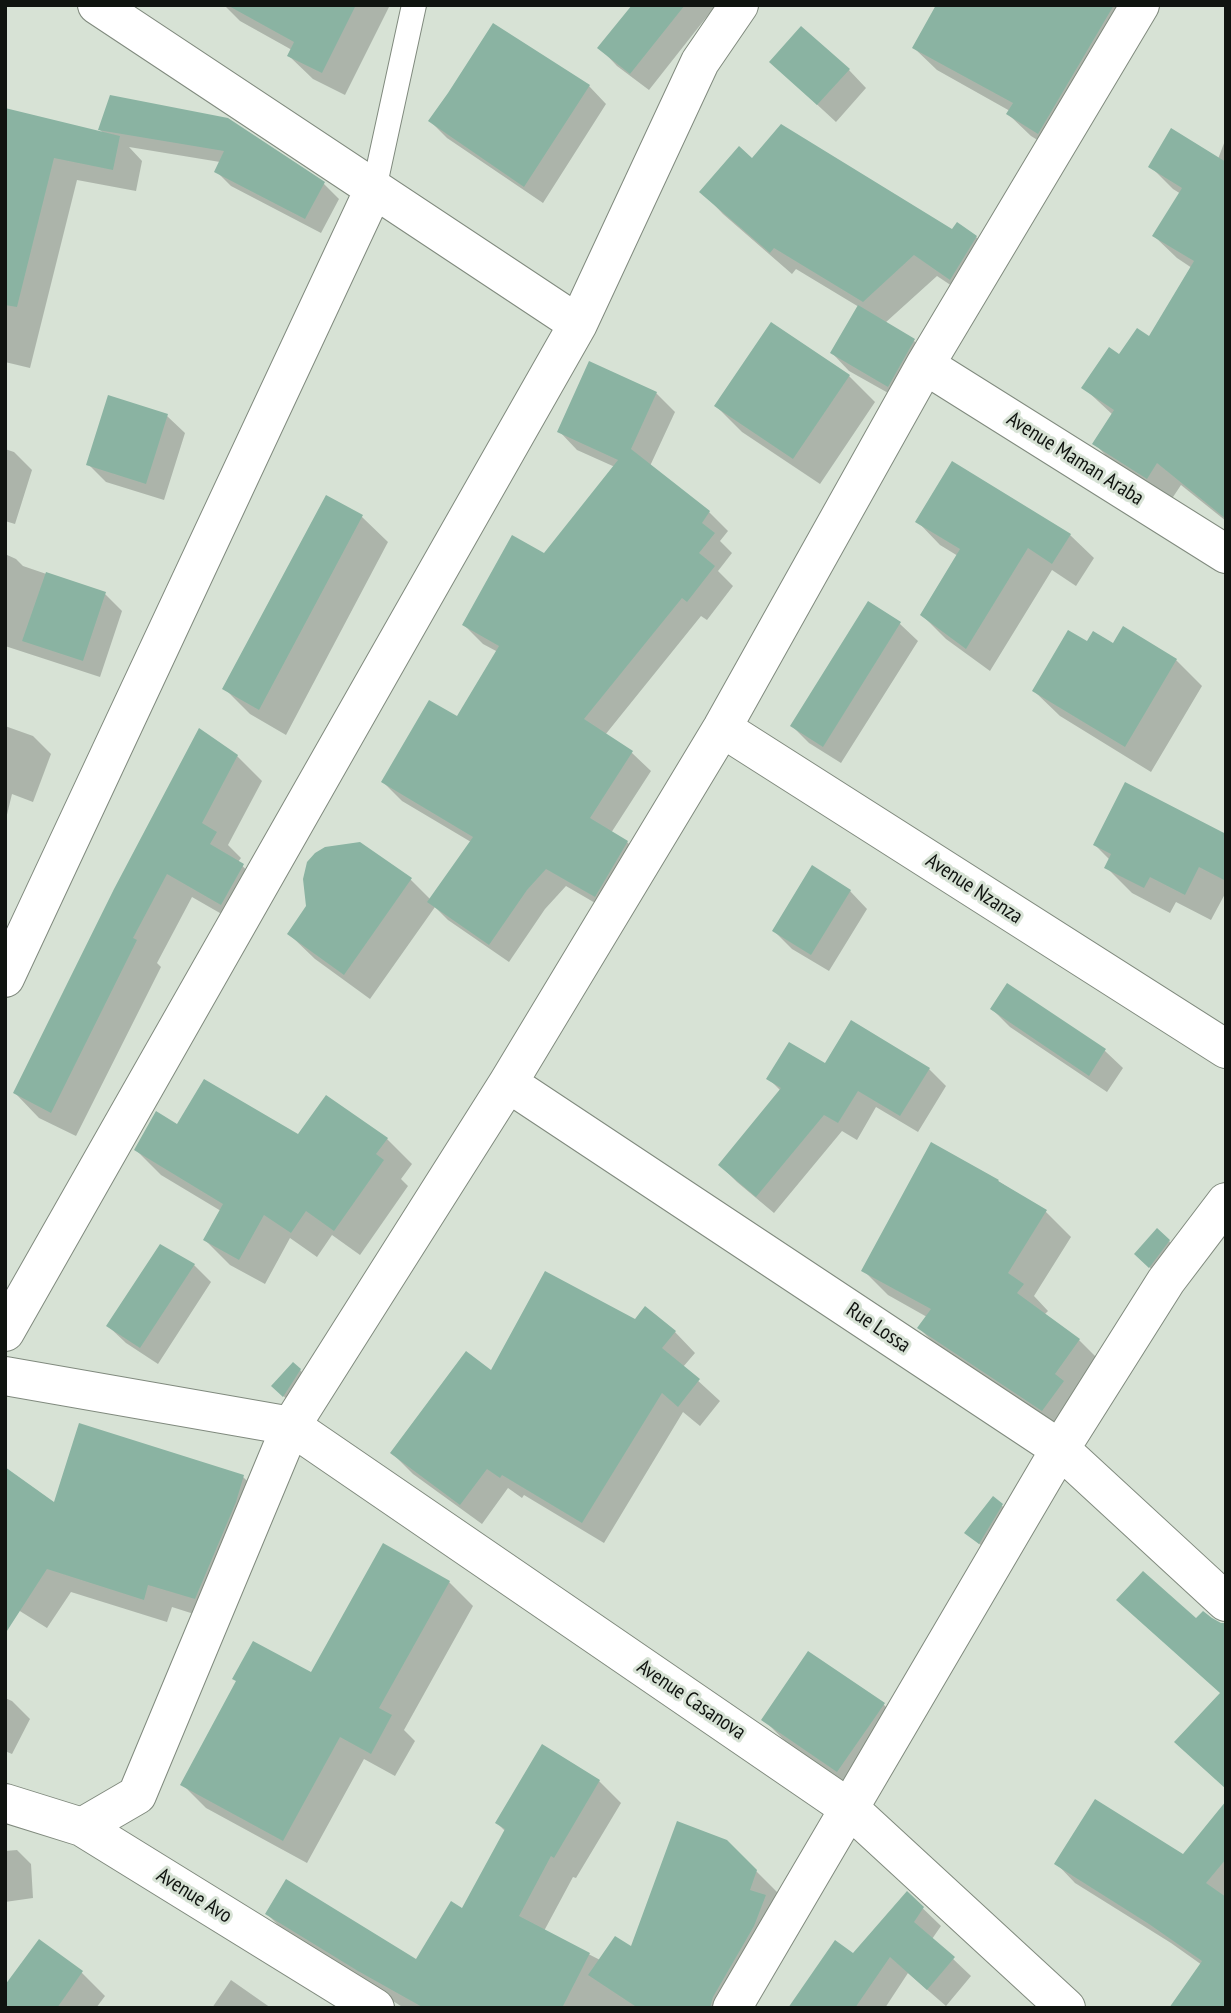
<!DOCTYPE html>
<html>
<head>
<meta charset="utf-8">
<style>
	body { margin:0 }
	#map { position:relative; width:1231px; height:2013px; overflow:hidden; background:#d7e2d5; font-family:"PT Sans Narrow",sans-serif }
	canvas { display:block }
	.frame { position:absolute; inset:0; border:7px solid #101410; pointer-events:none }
</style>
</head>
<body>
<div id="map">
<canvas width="1231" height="2013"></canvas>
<div class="frame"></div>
</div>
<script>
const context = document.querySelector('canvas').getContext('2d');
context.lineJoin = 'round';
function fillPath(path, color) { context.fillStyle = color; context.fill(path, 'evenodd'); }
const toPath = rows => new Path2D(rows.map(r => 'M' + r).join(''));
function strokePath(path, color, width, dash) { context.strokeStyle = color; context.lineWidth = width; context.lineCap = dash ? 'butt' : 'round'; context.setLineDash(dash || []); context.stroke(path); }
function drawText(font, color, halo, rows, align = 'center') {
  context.font = font + ' "PT Sans Narrow",sans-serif'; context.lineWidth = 6; context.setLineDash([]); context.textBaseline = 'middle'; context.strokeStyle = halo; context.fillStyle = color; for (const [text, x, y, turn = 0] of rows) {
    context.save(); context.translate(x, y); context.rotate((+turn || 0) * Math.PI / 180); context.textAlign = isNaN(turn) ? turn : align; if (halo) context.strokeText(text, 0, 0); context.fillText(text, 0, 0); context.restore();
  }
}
fillPath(toPath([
	[224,5,390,5,345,95,313,79,289,56,292,50,240,21],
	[634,5,716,5,649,90,617,66,600,48],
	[1090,5,1166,5,1153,7,1060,154,1031,136,1008,114,1010,111,937,70,914,48],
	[771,62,849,70,866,88,836,122],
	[589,86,606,104,543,203,447,138,430,121],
	[111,97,324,184,339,199,321,233,231,186,216,171,220,162,129,147,142,161,136,191,77,180,30,368,5,362,5,109,104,134,100,130],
	[1226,138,1226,521,1181,485,1171,500,1117,467,1095,444,1113,415,1084,388,1119,356,1150,338,1192,268,1177,258,1154,236,1181,194,1173,189,1150,166,1218,159],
	[753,160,953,231,976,237,997,259,973,300,937,276,885,323,914,341,931,358,906,403,849,371,832,353,859,307,796,269,792,274,723,214,702,192],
	[849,376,875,402,820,484,742,432,716,406],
	[656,393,675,412,650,466,709,512,728,531,720,541,732,553,718,571,733,586,707,620,701,616,605,735,632,753,651,771,611,833,627,842,646,861,614,914,566,886,545,909,509,962,448,920,435,907,370,999,315,959,289,934,360,843,411,880,431,900,471,842,402,801,383,782,457,719,498,652,483,644,464,625,544,555,615,467,577,450,559,431],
	[167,416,185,433,164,500,106,482,88,464],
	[5,449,14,452,32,470,15,524,5,521],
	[326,497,362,517,388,542,286,735,250,714,224,688],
	[917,521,1070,535,1094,558,1076,586,1052,570,990,671,946,639,922,615,958,556,940,545],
	[5,554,16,559,23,566,105,594,122,611,100,677,5,646],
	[868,604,900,624,918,641,841,763,809,743,792,726],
	[1088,644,1113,645,1176,660,1202,686,1151,772,1060,716,1034,691],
	[5,726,33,736,51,754,33,802,12,794,5,823],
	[237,756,262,781,228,845,241,858,238,862,268,890,246,928,192,897,157,963,161,967,76,1136,39,1118,15,1093],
	[1226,836,1226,892,1211,920,1176,902,1170,913,1132,893,1106,867,1110,860,1095,845],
	[850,891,867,909,829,971,792,949,774,931],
	[1008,985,1105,1051,1123,1068,1107,1092,1010,1027,992,1009],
	[825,1066,929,1069,946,1086,918,1132,876,1107,857,1140,842,1131,774,1213,737,1182,720,1165,781,1091,769,1079],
	[178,1127,299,1137,387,1139,412,1164,401,1179,408,1186,360,1255,332,1235,317,1257,290,1238,265,1284,230,1265,205,1240,221,1211,161,1175,136,1150],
	[998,1181,1046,1212,1071,1237,1034,1296,1048,1311,1044,1315,1079,1340,1104,1365,1068,1435,944,1353,919,1328,927,1317,888,1295,863,1270],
	[1169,1241,1177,1249,1158,1275,1145,1263],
	[194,1265,211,1282,158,1364,126,1343,108,1326],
	[635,1321,675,1332,695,1353,683,1367,720,1401,700,1426,683,1412,604,1543,524,1495,522,1498,508,1488,482,1524,413,1474,392,1453],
	[300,1370,308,1379,293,1404,282,1395],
	[243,1477,267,1500,219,1622,172,1607,167,1622,71,1592,47,1628,7,1603,55,1504],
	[1001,1505,1010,1513,988,1551,966,1533],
	[449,1582,473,1606,404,1730,415,1741,395,1776,364,1759,307,1863,206,1808,182,1784,238,1682,312,1674],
	[5,1698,12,1701,30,1719,12,1754,5,1751],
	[883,1704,909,1730,864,1797,789,1745,763,1719],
	[599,1781,621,1803,576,1878,573,1877,544,1931,600,1960,632,1949,726,1841,778,1893,741,2008,404,2008,288,1935,267,1914,417,1961,463,1911,505,1831,497,1823],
	[1226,1804,1226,2008,1202,1965,1171,1943,1075,1883,1056,1863,1183,1856],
	[17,1850,31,1864,33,1898,5,1902,5,1851],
	[907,1893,941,1926,932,1939,971,1976,946,2006,908,1973,885,2008,809,2008],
	[39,1942,82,1973,105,1996,96,2008,5,2008],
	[231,1980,271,2008,212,2008]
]), '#0003');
fillPath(toPath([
	[227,5,356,5,322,73,287,56,294,42],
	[632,5,685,5,630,74,597,48],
	[936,5,1114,5,1038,134,1006,114,1013,103,912,48],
	[493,23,590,85,524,187,428,121,448,93],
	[801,26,850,69,817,105,769,62],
	[110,95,228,118,325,182,305,219,214,172,224,151,98,130],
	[5,108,120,136,113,170,54,158,17,307,5,305],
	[781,124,952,229,957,222,977,236,950,280,914,255,863,302,774,248,770,253,699,192,739,146,752,158],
	[1171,128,1226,162,1226,519,1157,463,1147,479,1092,444,1114,410,1081,388,1109,347,1119,354,1137,328,1149,336,1194,261,1152,236,1182,188,1148,167],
	[858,305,915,339,888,387,830,353],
	[771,322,850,375,793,459,714,406],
	[589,361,657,392,631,449,710,511,702,523,715,533,699,553,715,566,687,602,682,598,584,719,633,751,590,818,628,841,595,897,546,869,527,890,489,945,427,902,473,837,381,782,429,700,457,716,499,646,462,625,512,535,544,553,618,460,557,432],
	[108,395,168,414,146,484,86,465],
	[952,461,1071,534,1052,564,1028,548,966,649,920,615,960,549,915,522],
	[326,495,363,515,259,710,222,689],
	[46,572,106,592,83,661,22,641],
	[868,601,901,622,823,747,790,726],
	[1123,626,1177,659,1125,747,1032,691,1068,630,1087,641,1093,631,1113,643],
	[199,728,238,755,202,823,217,832,210,844,244,864,221,905,167,874,133,938,137,940,51,1113,13,1093,114,889],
	[1125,782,1226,834,1226,881,1199,867,1185,895,1150,877,1144,888,1104,868,1111,854,1093,845],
	[360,842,412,878,344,975,287,934,306,906,303,879,307,862,315,853,325,847],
	[812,865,851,890,811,955,772,931],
	[1007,983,1106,1049,1089,1076,990,1009],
	[851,1020,930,1068,900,1116,858,1091,838,1123,824,1115,756,1197,718,1165,781,1088,766,1079,789,1042,825,1063],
	[204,1079,298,1134,326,1095,388,1138,376,1154,384,1160,334,1231,306,1211,291,1233,264,1215,239,1260,203,1240,223,1204,134,1150,156,1111,177,1124],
	[931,1142,999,1180,998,1181,1047,1210,1008,1273,1024,1284,1017,1293,1080,1339,1055,1374,1064,1381,1042,1411,917,1328,931,1309,861,1271],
	[1157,1228,1170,1240,1149,1268,1134,1254],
	[160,1244,195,1264,140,1348,106,1326],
	[545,1271,635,1319,645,1306,676,1331,662,1348,700,1379,678,1407,662,1393,582,1523,502,1475,500,1478,487,1469,460,1505,390,1453,466,1351,491,1370],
	[293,1362,301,1369,283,1397,271,1386],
	[79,1423,244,1475,236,1502,195,1599,148,1585,144,1600,47,1569,5,1634,5,1467,54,1502],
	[993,1496,1003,1504,979,1544,964,1533],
	[383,1543,450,1581,379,1708,392,1715,371,1754,340,1737,283,1841,180,1785,236,1681,232,1679,253,1641,311,1672],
	[1143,1571,1196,1618,1203,1611,1212,1618,1221,1623,1226,1623,1226,1789,1174,1742,1220,1693,1116,1600],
	[808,1651,885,1703,837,1772,761,1720],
	[542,1744,600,1780,554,1858,551,1856,519,1916,590,1953,562,2008,424,2008,358,1971,265,1914,286,1879,416,1959,451,1901,462,1908,505,1829,495,1823],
	[1095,1799,1183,1854,1226,1801,1226,1859,1206,1883,1226,1897,1226,2008,1169,2008,1202,1961,1149,1924,1054,1864],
	[677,1821,727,1840,757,1870,750,1890,766,1895,754,1926,713,1997,710,2008,638,2008,588,1975,615,1936,631,1946],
	[907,1891,924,1907,914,1922,955,1957,927,1990,890,1957,855,2008,788,2008,835,1940,853,1953],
	[39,1939,83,1971,57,2008,5,2008,5,1985]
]), '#8ab3a2');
const lane = toPath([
	[374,189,414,5]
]);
const street = toPath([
	[97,5,578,324],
	[925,365,1226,554],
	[722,728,1226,1049],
	[5,978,374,189],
	[508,1083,1060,1449,1226,1602],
	[5,1332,578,324,700,62,739,5],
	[5,1376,291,1426,850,1809,1066,2008],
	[5,1803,82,1827,375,2008],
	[82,1827,137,1795,291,1426,508,1083,722,728,925,365,1140,5],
	[732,2008,1060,1449,1166,1281,1226,1202]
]);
strokePath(lane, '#808a7e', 26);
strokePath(street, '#808a7e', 40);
strokePath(lane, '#fff', 24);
strokePath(street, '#fff', 38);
drawText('21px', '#101410', '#d7e2d5', [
	["Avenue Maman Araba",1075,459,32],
	["Avenue Nzanza",974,889,33],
	["Rue Lossa",878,1328,34],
	["Avenue Casanova",691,1700,34],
	["Avenue Avo",194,1896,32]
]);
</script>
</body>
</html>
